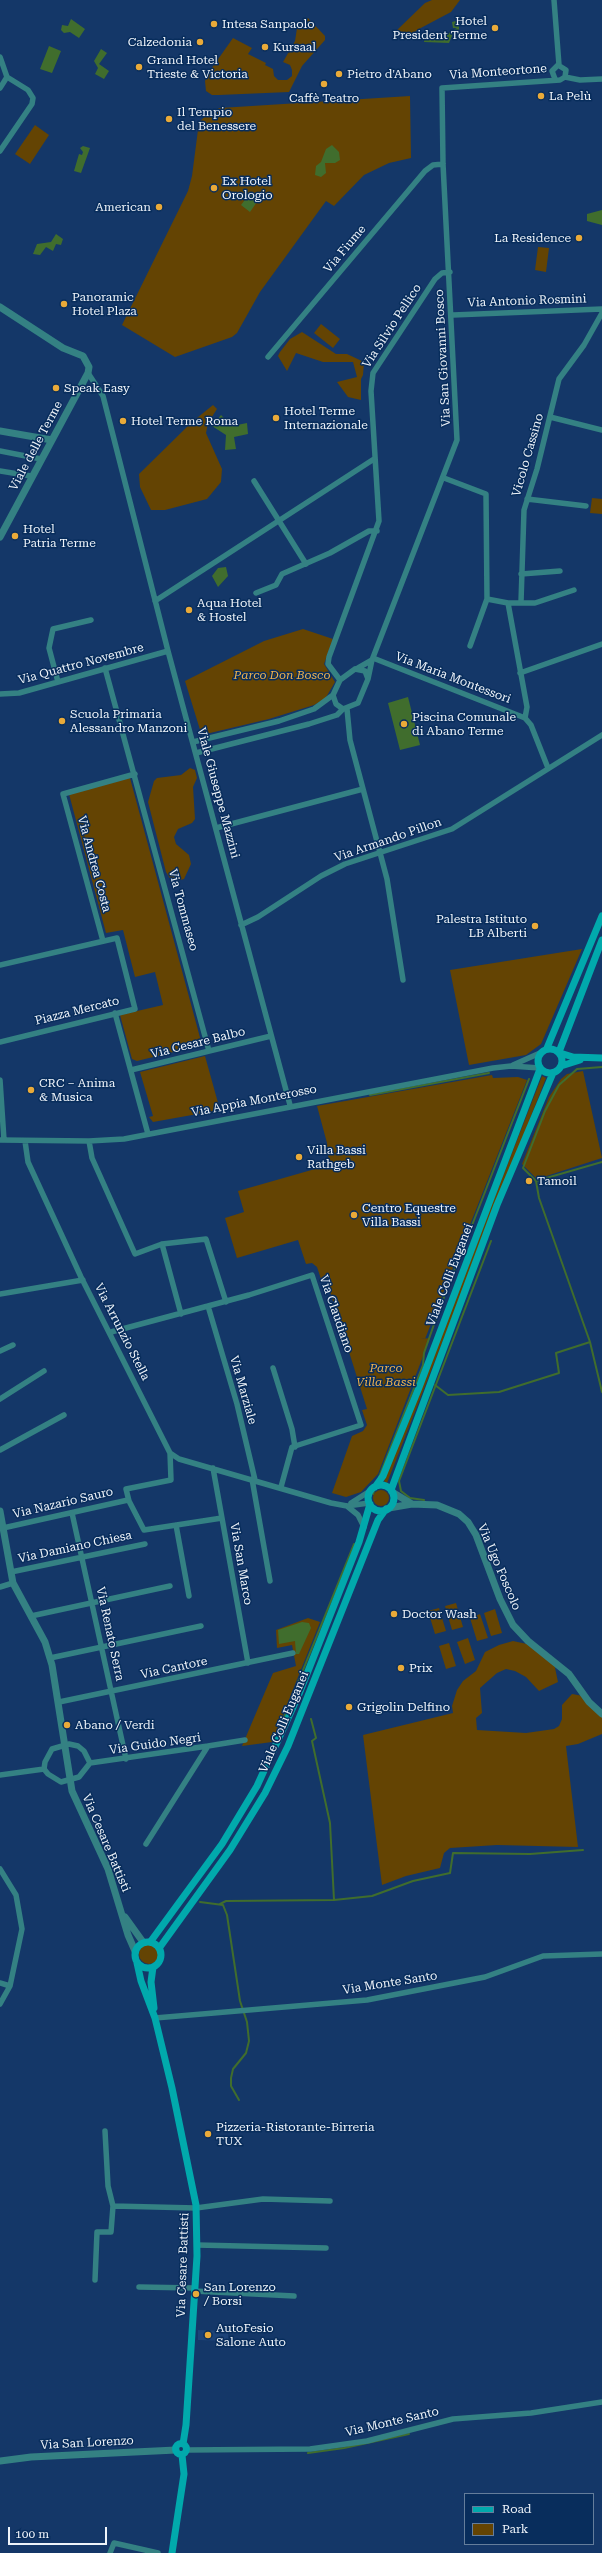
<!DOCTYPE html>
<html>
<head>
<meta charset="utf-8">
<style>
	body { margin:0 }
	#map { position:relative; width:602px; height:2553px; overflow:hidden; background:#143768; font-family:"Roboto Serif",serif }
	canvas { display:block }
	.legend { position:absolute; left:464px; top:2493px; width:130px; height:52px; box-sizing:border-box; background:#082d5c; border:1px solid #647d9b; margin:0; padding:5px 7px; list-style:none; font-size:12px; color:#eff4fa }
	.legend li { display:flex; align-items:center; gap:8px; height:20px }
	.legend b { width:20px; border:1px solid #647d9b }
	.scale { position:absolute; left:8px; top:2527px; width:99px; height:18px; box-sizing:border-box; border:2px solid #eff4fa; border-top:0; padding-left:5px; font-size:12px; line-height:14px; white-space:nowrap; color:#eff4fa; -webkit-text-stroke:3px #082d5c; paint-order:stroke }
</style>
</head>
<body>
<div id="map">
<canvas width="602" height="2553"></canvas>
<ul class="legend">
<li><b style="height:5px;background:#01a9ac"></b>Road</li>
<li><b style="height:11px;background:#644403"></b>Park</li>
</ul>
<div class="scale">100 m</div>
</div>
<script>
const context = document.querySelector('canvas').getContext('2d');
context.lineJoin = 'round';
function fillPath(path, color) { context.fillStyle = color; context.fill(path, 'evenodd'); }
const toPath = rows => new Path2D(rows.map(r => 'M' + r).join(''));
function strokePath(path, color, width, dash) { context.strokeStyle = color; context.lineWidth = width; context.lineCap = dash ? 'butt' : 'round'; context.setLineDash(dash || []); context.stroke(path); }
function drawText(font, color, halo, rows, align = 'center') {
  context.font = font + ' "Roboto Serif",serif'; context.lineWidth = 3; context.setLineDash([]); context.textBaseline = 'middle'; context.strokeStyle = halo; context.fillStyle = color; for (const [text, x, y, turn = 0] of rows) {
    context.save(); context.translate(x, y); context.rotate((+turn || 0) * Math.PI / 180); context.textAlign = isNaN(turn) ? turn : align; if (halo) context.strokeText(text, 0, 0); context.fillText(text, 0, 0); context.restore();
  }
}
fillPath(toPath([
	[198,2330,228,2331,228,2341,198,2340]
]), '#1d4378');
fillPath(toPath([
	[432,0,460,0,451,12,417,30,406,40,396,31,425,3],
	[308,18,325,36,325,40,302,66,289,92,219,95,212,95,206,91,205,81,209,72,233,38,252,48,248,54,266,63,265,65,273,69,274,76,278,80,287,80,292,76,292,70,290,65,283,62,295,41,297,28],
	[410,96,411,158,389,163,364,175,334,206,326,201,260,292,237,333,232,337,175,357,122,325,188,191,192,176,199,122,211,111,220,108],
	[35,125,49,135,30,164,15,154],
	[538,247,549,248,546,272,535,270],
	[321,324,340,339,333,348,314,333],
	[302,332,336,354,347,354,364,362,363,375,361,379,361,400,348,397,337,382,357,377,353,362,323,362,296,353,287,371,278,356,280,352,290,339],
	[213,405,217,409,208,423,206,433,222,469,221,482,207,499,165,510,151,510,140,487,139,474,192,422],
	[592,498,602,499,602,514,590,513],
	[303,629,333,639,324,664,335,682,325,699,314,705,269,719,210,733,201,733,185,681,264,641],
	[190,768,195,770,197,778,193,787,195,819,192,823,178,829,174,837,176,844,189,855,191,864,184,879,175,881,171,880,166,872,148,802,154,781,157,778,181,775],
	[130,778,202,1045,137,1061,132,1059,120,1015,163,1005,155,972,135,977,123,930,106,933,69,794],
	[582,949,541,1044,526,1055,469,1065,450,970],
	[205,1056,220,1110,153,1122,149,1117,153,1116,140,1072],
	[583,1071,602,1158,537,1179,522,1164,549,1097,561,1079,567,1074],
	[492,1075,493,1078,518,1077,527,1080,425,1339,421,1339,430,1338,378,1474,361,1492,346,1497,332,1493,352,1436,363,1431,367,1425,362,1410,367,1409,327,1282,322,1282,317,1267,312,1263,306,1264,298,1240,237,1258,225,1218,244,1212,238,1191,329,1165,327,1143,317,1106],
	[542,1076,546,1078,387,1483,384,1481],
	'373 1498a8 8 0 1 1 16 0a8 8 0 1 1-16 0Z',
	[456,1603,463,1627,452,1630,445,1606],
	[439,1608,446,1631,435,1634,428,1611],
	[495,1609,502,1633,491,1636,484,1613],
	[480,1614,488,1638,477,1641,470,1618],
	[308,1618,320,1622,272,1742,242,1746,273,1673,296,1666,292,1645,277,1648,276,1630],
	[468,1638,475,1660,465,1664,457,1642],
	[513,1641,527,1644,554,1663,558,1682,539,1691,526,1677,515,1671,506,1669,497,1673,480,1688,482,1713,476,1718,477,1730,526,1733,554,1729,559,1726,562,1719,562,1705,572,1694,583,1696,602,1716,602,1734,578,1744,566,1746,578,1847,497,1845,450,1848,444,1853,440,1868,406,1876,382,1885,363,1735,453,1713,452,1706,457,1690,463,1681,476,1671,485,1652,499,1645],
	[449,1643,456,1666,446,1669,439,1646],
	'139 1954a10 10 0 1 1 20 0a10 10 0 1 1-20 0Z'
]), '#644403');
fillPath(toPath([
	[71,19,85,29,79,38,70,32,64,33,61,30,62,25,68,26],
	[459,20,459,30,454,31,449,43,424,42,425,35,449,33,457,28,453,28,452,22],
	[49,46,61,51,52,73,40,69],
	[101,49,107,53,99,64,109,71,104,79,95,74,98,68,94,61],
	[332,145,339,152,340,160,335,163,325,163,326,173,321,177,315,175,316,166,321,162,326,149],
	[83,146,90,148,81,173,74,171,79,154,82,155,83,152,80,148],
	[250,193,259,199,250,212,241,205],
	[602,210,602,225,587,221,587,214],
	[56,234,63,239,61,245,56,244,53,251,46,247,40,255,33,254,37,244,51,242],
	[221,415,232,426,247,423,248,434,234,437,236,449,225,450,226,435,212,426],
	[226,567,228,576,218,587,212,576,218,568],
	[408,697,420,745,400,750,388,703],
	[302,1622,309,1623,311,1628,299,1654,296,1654,295,1641,279,1644,278,1630]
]), '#406d2d');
strokePath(toPath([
	[602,1067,577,1069,559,1085,545,1111,523,1168,536,1181,602,1162],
	[370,1095,489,1073],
	[536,1181,539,1198,590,1342,602,1392],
	[435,1385,448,1395,499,1392,559,1373,556,1353,590,1342],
	[379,1477,423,1365,424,1353,439,1310,529,1079],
	[373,1494,375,1488],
	[424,1500,410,1498,401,1491,399,1481,491,1241],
	[311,1719,316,1738,312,1741,330,1823,334,1900],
	[282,1722,354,1544],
	[200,1902,223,1905,227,1915,240,2001,247,2022,249,2041,246,2053,233,2069,231,2078,231,2086,239,2100],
	[220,1904,226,1901,334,1900,372,1896,413,1881,450,1873,453,1853,530,1854,583,1850],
	[308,2453,344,2448,409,2434]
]), '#406d2d', 2);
strokePath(toPath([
	[554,0,559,65],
	[0,57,7,77],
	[555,79,552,71,558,65,566,70,565,77],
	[0,88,7,77,28,90,33,98,32,104,0,151],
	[453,315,602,309],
	[268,357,425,171,433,165,443,164],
	[88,373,103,396,168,651,290,1105],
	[550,417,602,430],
	[0,451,41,459],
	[0,471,31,476],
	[444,478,486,494,487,599,470,646],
	[254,481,306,564],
	[527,499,586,506],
	[521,574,560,571],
	[256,593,276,585,282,574,330,553,369,531,377,531],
	[487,599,508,603,535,603,574,590],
	[155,601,374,459],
	[521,602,524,510,537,469,559,379,584,345,602,313],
	[508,603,527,707,525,718],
	[373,658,525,718,531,725,548,768],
	[372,660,457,440,443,164,442,88,560,80,565,77,580,80,602,79],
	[105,668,209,1051],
	[358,668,372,660,368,679],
	[355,669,365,671,368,679,358,703,343,709,336,704,333,695,340,680,355,669],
	[520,673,602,644],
	[340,680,328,664,329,657,379,521,371,391,373,373,435,279,442,273,450,272],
	[58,682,49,648,53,629,91,620],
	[0,694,19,693,168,651],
	[347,709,350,740,387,879,403,980],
	[193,742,279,721,314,709,333,695],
	[196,753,309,724,337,715,343,709],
	[216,828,363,789],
	[241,925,258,917,321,876,345,864,452,829,602,735],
	[103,941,63,794,135,774],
	[0,965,117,938,135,1009,0,1042],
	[115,1013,148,1134],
	[513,1065,540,1053],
	[131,1070,271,1036],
	[0,1080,4,1140],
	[0,1140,89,1141,124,1139,493,1068,511,1066,540,1068],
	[25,1141,28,1162,81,1277,170,1453,179,1459,331,1503,347,1506,369,1503],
	[89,1141,92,1158,135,1254,162,1244,206,1239,226,1302],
	[162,1244,181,1314],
	[0,1294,83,1280],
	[208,1306,237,1404,255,1480],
	[111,1332,249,1295,312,1275,361,1425,292,1447,281,1487],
	[0,1351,13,1345],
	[273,1368,292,1429,295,1447],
	[0,1399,44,1371],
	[0,1450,64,1415],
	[170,1453,171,1480,126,1489,129,1501,144,1530,222,1518],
	[213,1468,248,1663],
	[252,1479,270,1581],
	[351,1503,370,1491],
	[347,1506,358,1515,364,1527],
	[72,1513,126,1759],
	[176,1525,189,1596],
	[3,1528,128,1500],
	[11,1572,145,1544],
	[0,1587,13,1583],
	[31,1616,170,1586],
	[50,1658,201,1626],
	[59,1702,293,1653],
	[69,1744,78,1746,84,1751,90,1763,79,1777,61,1782,48,1774,44,1769,45,1762,52,1749,69,1744],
	[208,1746,245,1740],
	[90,1763,208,1746,146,1844],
	[0,1775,44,1769],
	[0,1869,16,1895,22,1929,10,1986,0,2004],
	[0,1983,10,1986],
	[155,2018,367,2000,485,1977,543,1956,602,1954],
	[105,2131,108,2186,113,2206,196,2208,263,2199,330,2201],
	[197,2245,326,2248],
	[95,2280,97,2232,111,2232,113,2206],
	[139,2287,195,2288],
	[194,2291,294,2296],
	[187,2450,310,2449,367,2441,453,2419,531,2413,602,2402],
	[110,2553,114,2543,158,2553]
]), '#348183', 5.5);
strokePath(toPath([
	[0,307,63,348,83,356,89,367,88,373,0,537],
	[0,431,52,440],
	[392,1492,412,1504],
	[389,1508,412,1504,437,1505,459,1514,468,1522,476,1535,500,1599,513,1625,528,1641,569,1674,589,1702,602,1714],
	[0,1511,13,1583,45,1642,52,1665,72,1791,108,1869,128,1935,135,1951],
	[125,1917,143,1942],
	[0,2461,31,2457,176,2450]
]), '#348183', 7);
strokePath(toPath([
	[547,1048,602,916],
	'538 1061a12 12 0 1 1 24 0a12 12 0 1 1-24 0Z',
	[559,1052,602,940],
	[560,1053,573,1057,602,1058],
	[561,1066,580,1060],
	'368 1498a13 13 0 1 1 26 0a13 13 0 1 1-26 0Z',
	[375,1487,383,1476,418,1390,540,1069],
	[391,1490,497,1205,553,1073],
	[151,1941,222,1844,257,1786,299,1694,359,1542,370,1504],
	'135 1955a13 13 0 1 1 26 0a13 13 0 1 1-26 0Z',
	[160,1947,230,1850,265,1793,288,1746,378,1520,386,1509],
	[137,1963,141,1981,155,2018,172,2088,196,2205,197,2256,186,2425,183,2444],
	[153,1967,151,1982,154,2008],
	'175.5 2449a5.5 5.5 0 1 1 11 0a5.5 5.5 0 1 1-11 0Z',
	[172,2553,184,2474,182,2455]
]), '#01a9ac', 7);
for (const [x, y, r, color] of [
	[214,24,4,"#eaaa39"],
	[495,28,4,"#eaaa39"],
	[200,42,4,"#eaaa39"],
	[265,47,4,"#eaaa39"],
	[139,67,4,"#eaaa39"],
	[339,74,4,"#eaaa39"],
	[324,84,4,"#eaaa39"],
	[541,96,4,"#eaaa39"],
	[169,119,4,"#eaaa39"],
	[214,188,4,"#eaaa39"],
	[159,207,4,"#eaaa39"],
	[579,238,4,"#eaaa39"],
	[64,304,4,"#eaaa39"],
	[56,388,4,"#eaaa39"],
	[276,418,4,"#eaaa39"],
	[123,421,4,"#eaaa39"],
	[15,536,4,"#eaaa39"],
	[189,610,4,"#eaaa39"],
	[62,721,4,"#eaaa39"],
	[404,724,4,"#eaaa39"],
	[535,926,4,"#eaaa39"],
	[31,1090,4,"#eaaa39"],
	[299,1157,4,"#eaaa39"],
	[529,1181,4,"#eaaa39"],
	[354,1215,4,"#eaaa39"],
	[394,1614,4,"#eaaa39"],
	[401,1668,4,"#eaaa39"],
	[349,1707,4,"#eaaa39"],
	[67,1725,4,"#eaaa39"],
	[208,2134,4,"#eaaa39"],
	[196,2294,4,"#eaaa39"],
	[208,2335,4,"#eaaa39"]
]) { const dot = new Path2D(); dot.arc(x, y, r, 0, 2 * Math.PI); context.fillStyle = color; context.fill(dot); strokePath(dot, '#082d5c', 1.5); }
drawText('12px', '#eff4fa', '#082d5c', [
	["Hotel",487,21,"right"],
	["President Terme",487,35,"right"],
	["Intesa Sanpaolo",222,24],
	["Calzedonia",192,42,"right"],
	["Kursaal",273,47],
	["Grand Hotel",147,60],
	["Trieste & Victoria",147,74],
	["Pietro d'Abano",347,74],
	["La Pelù",549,96],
	["Caffè Teatro",324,98,"center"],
	["Il Tempio",177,112],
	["del Benessere",177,126],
	["Ex Hotel",222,181],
	["Orologio",222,195],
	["American",151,207,"right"],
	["La Residence",571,238,"right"],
	["Panoramic",72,297],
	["Hotel Plaza",72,311],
	["Speak Easy",64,388],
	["Hotel Terme",284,411],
	["Internazionale",284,425],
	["Hotel Terme Roma",131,421],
	["Hotel",23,529],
	["Patria Terme",23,543],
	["Aqua Hotel",197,603],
	["& Hostel",197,617],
	["Scuola Primaria",70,714],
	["Alessandro Manzoni",70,728],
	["Piscina Comunale",412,717],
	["di Abano Terme",412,731],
	["Palestra Istituto",527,919,"right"],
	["LB Alberti",527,933,"right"],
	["CRC – Anima",39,1083],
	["& Musica",39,1097],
	["Villa Bassi",307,1150],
	["Rathgeb",307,1164],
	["Tamoil",537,1181],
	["Centro Equestre",362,1208],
	["Villa Bassi",362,1222],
	["Doctor Wash",402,1614],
	["Prix",409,1668],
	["Grigolin Delfino",357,1707],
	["Abano / Verdi",75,1725],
	["Pizzeria-Ristorante-Birreria",216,2127],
	["TUX",216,2141],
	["San Lorenzo",204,2287],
	["/ Borsi",204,2301],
	["AutoFesio",216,2328],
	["Salone Auto",216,2342]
], 'left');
drawText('12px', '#eff4fa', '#082d5c', [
	["Via Monteortone",498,72,-4],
	["Via Fiume",345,249,-50],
	["Via Antonio Rosmini",527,301,-2],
	["Via Silvio Pellico",392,326,-57],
	["Via San Giovanni Bosco",443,358,-93],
	["Viale delle Terme",36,446,-62],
	["Vicolo Cassino",528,455,-74],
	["Via Quattro Novembre",81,664,-15],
	["Via Maria Montessori",453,678,21],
	["Viale Giuseppe Mazzini",218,793,75],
	["Via Armando Pillon",388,840,-19],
	["Via Andrea Costa",94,864,75],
	["Via Tommaseo",183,910,75],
	["Piazza Mercato",77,1011,-14],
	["Via Cesare Balbo",198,1043,-14],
	["Via Appia Monterosso",254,1101,-11],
	["Viale Colli Euganei",450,1275,-69],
	["Via Claudiano",336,1314,71],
	["Via Arrunzio Stella",122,1332,63],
	["Via Marziale",243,1390,74],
	["Via Nazario Sauro",63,1503,-13],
	["Via Damiano Chiesa",75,1547,-12],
	["Via San Marco",241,1564,80],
	["Via Ugo Foscolo",499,1567,67],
	["Via Renato Serra",110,1634,78],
	["Via Cantore",174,1668,-12],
	["Viale Colli Euganei",284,1722,-67],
	["Via Guido Negri",155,1744,-8],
	["Via Cesare Battisti",106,1843,67],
	["Via Monte Santo",390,1983,-9],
	["Via Cesare Battisti",183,2265,-88],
	["Via Monte Santo",392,2422,-13],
	["Via San Lorenzo",87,2443,-3]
]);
drawText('italic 12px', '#f0b24c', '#082d5c', [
	["Parco Don Bosco",282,675],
	["Parco",386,1368],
	["Villa Bassi",386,1382]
]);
</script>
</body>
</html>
